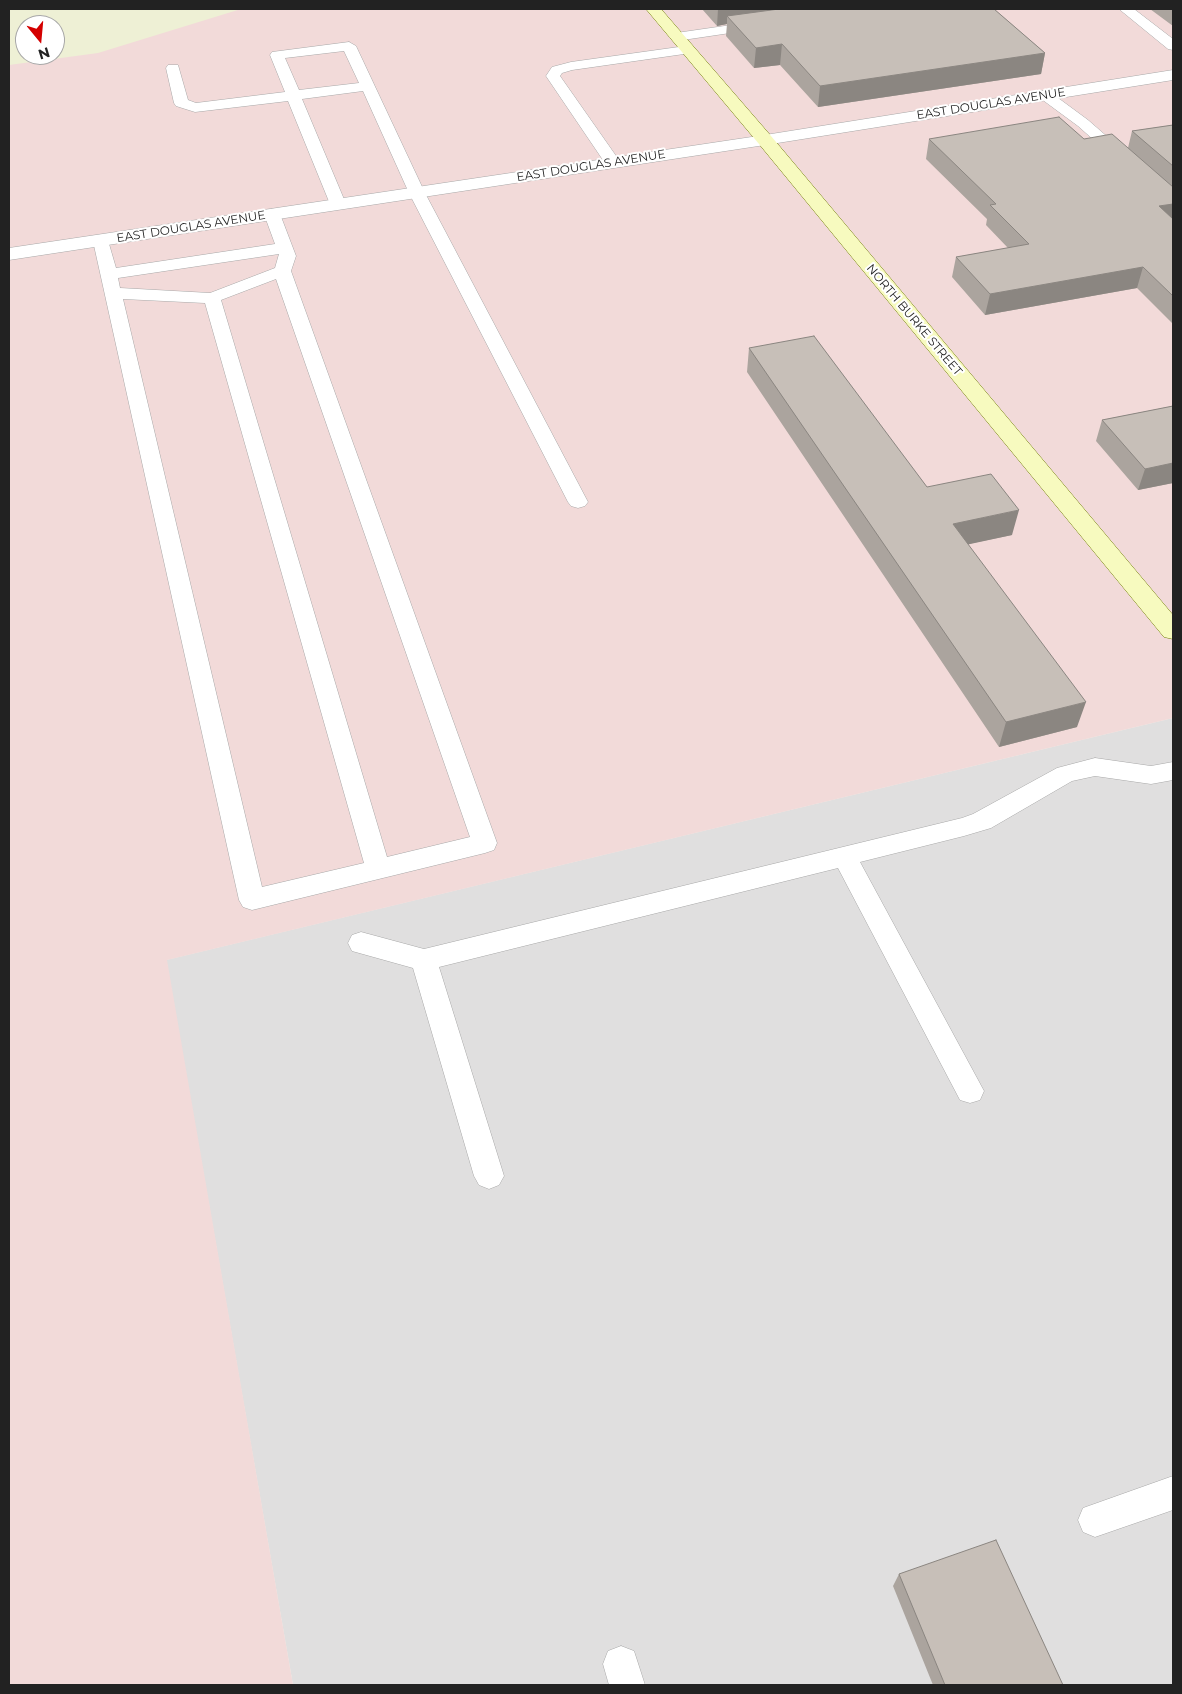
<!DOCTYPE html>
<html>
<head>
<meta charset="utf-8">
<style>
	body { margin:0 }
	#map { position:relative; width:1182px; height:1694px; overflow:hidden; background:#f2efe9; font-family:Montserrat,sans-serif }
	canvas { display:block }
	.frame { position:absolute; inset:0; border:10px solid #222; pointer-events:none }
	.north { position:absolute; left:15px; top:15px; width:50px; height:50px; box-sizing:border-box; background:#fff; border:1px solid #a7a7a7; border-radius:50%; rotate:163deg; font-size:14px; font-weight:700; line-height:20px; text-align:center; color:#222 }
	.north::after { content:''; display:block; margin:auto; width:18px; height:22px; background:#d40000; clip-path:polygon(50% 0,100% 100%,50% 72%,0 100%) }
</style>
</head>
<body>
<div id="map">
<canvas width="1182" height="1694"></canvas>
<div class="frame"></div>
<div class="north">N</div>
</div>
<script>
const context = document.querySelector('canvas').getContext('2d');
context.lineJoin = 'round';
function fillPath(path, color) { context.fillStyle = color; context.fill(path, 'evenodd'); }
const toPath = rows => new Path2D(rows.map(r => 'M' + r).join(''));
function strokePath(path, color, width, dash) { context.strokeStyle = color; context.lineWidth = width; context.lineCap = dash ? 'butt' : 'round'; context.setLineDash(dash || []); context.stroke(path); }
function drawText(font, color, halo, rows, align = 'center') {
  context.font = font + ' Montserrat,sans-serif'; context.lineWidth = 4; context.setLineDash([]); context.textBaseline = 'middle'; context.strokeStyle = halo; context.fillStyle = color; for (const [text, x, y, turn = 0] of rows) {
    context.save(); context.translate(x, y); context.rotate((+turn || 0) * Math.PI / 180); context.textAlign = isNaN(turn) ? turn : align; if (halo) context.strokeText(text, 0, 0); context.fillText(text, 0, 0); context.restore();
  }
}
fillPath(toPath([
	[1173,718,1173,1685,293,1685,166,960]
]), '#e0dfdf');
fillPath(toPath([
	[9,9,1173,9,1173,718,167,960,293,1685,9,1685],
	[25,25,55,25,55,55,25,55]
]), '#f2dad9');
fillPath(toPath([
	[9,9,241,9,98,53,9,65],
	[25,25,55,25,55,55,25,55]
]), '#eef0d5');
const lane = toPath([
	[1119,9,1134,9,1173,39,1173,50,1168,49,1119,9],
	[759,21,764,22,766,25,764,28,676,41,669,37,676,33,759,21],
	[349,42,356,46,425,193,588,502,585,506,578,508,571,506,568,502,409,193,363,91,302,99,346,204,344,207,338,209,332,207,330,204,288,101,195,112,176,106,174,103,166,68,168,65,178,65,188,100,196,103,285,92,270,55,272,52,349,42],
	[344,51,359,83,299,90,285,58,344,51],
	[686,46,691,47,693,50,691,53,572,70,562,73,560,76,621,163,619,166,607,166,546,76,552,67,571,62,686,46],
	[1045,91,1050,92,1088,120,1173,194,1173,207,1167,205,1078,126,1040,98,1038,95,1040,92,1045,91],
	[272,209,278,211,280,214,296,256,291,271,497,843,494,850,485,853,252,910,243,907,239,900,93,241,95,237,107,237,116,268,275,244,264,214,266,211,272,209],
	[279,254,275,268,210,293,120,288,118,278,279,254],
	[276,279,470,837,387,857,221,300,276,279],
	[123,299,205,303,364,863,262,887,123,299],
	[1095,758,1151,766,1173,762,1173,780,1151,784,1095,776,1072,781,991,828,964,836,860,862,984,1091,980,1100,970,1103,960,1100,838,868,439,967,504,1176,499,1185,489,1189,479,1185,474,1176,413,968,352,951,348,943,352,935,361,932,424,949,962,818,973,814,1057,768,1095,758],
	[1173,1476,1173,1510,1095,1537,1083,1532,1078,1520,1083,1508,1173,1476],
	[621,1646,634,1651,645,1685,609,1685,603,1664,608,1651,621,1646]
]);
const street = toPath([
	[1173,70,1173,80,765,145,9,260,9,248,765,135,1173,70]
]);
const secondary = toPath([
	[646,9,661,9,771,136,1173,615,1173,639,1164,637,759,144,646,9]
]);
strokePath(lane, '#a9a9a9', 1);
strokePath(street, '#a9a9a9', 1);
strokePath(secondary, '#707d05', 1);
fillPath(lane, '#fff');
fillPath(street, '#fff');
fillPath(secondary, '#f7fabf');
fillPath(toPath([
	[702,9,994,9,1045,53,1041,74,818,107,780,65,754,68,726,36,727,24,717,26],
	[1150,9,1173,9,1173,26],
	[1173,125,1173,324,1137,288,985,315,952,277,956,257,1008,248,986,225,987,219,926,159,929,139,1084,139,1128,148,1132,131],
	[749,348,927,487,1012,535,968,544,1077,727,999,747,747,372],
	[1173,406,1173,483,1138,490,1096,441,1102,420],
	[899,1574,1063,1685,933,1685,893,1586]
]), '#aba49e');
fillPath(toPath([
	[718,9,843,9,727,16,727,24,717,26],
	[782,44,780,65,754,68,756,48],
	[1045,53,1041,74,818,107,820,86],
	[1173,204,1173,223,1159,206],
	[1143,267,1137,288,985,315,990,294],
	[1173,463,1173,483,1138,490,1145,469],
	[1019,510,1012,535,947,549,953,524],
	[1086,702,1077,727,999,747,1006,722]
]), '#8b8681');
const building = toPath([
	[779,9,994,9,1045,53,820,86,782,44,756,48,727,16,779,9],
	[1059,117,1084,139,1112,134,1173,187,1173,204,1159,206,1173,219,1173,296,1143,267,990,294,956,257,1029,244,990,205,996,204,929,139,1059,117],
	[1173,125,1173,166,1132,131,1173,125],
	[814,336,927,487,991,474,1019,510,953,524,1086,702,1006,722,749,348,814,336],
	[1173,406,1173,463,1145,469,1102,420,1173,406],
	[996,1540,1063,1685,945,1685,899,1574,996,1540]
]);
fillPath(building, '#c7bfb8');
strokePath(building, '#8b8681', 1);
drawText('12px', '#222', '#fff', [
	["EAST DOUGLAS AVENUE",991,104,-9],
	["EAST DOUGLAS AVENUE",591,166,-9],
	["EAST DOUGLAS AVENUE",191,227,-9],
	["NORTH BURKE STREET",914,320,50]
]);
</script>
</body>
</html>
